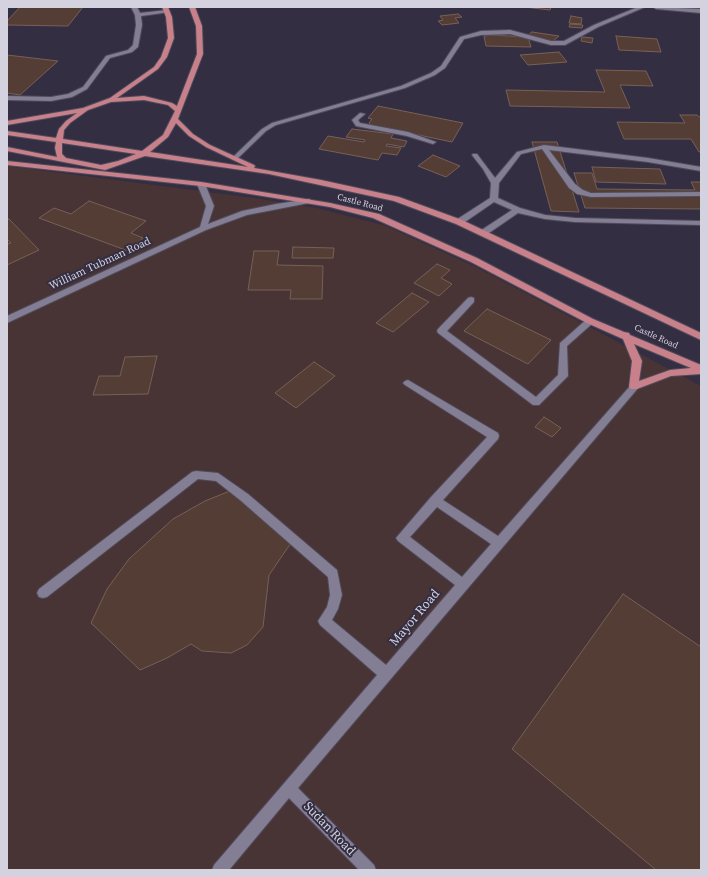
<!DOCTYPE html>
<html>
<head>
<meta charset="utf-8">
<style>
	body { margin:0 }
	#map { position:relative; width:708px; height:877px; overflow:hidden; background:#342e42; font-family:"Source Serif 4",serif }
	canvas { display:block }
	.frame { position:absolute; inset:0; border:8px solid #d5d2df; pointer-events:none }
</style>
</head>
<body>
<div id="map">
<canvas width="708" height="877"></canvas>
<div class="frame"></div>
</div>
<script>
const context = document.querySelector('canvas').getContext('2d');
context.lineJoin = 'round';
function fillPath(path, color) { context.fillStyle = color; context.fill(path, 'evenodd'); }
const toPath = rows => new Path2D(rows.map(r => 'M' + r).join(''));
function strokePath(path, color, width, dash) { context.strokeStyle = color; context.lineWidth = width; context.lineCap = dash ? 'butt' : 'round'; context.setLineDash(dash || []); context.stroke(path); }
function drawText(font, color, halo, rows, align = 'center') {
  context.font = font + ' "Source Serif 4",serif'; context.lineWidth = 4; context.setLineDash([]); context.textBaseline = 'middle'; context.strokeStyle = halo; context.fillStyle = color; for (const [text, x, y, turn = 0] of rows) {
    context.save(); context.translate(x, y); context.rotate((+turn || 0) * Math.PI / 180); context.textAlign = isNaN(turn) ? turn : align; if (halo) context.strokeText(text, 0, 0); context.fillText(text, 0, 0); context.restore();
  }
}
fillPath(toPath([
	[7,166,254,198,317,208,386,226,476,267,701,386,701,870,7,870]
]), '#483435');
const building = toPath([
	[20,7,83,7,68,26,7,25,7,21,20,7],
	[524,7,551,7,550,10,524,7],
	[458,14,462,17,455,18,459,23,442,25,438,21,443,20,440,16,458,14],
	[571,16,582,18,581,24,569,23,571,16],
	[570,24,583,25,582,28,569,27,570,24],
	[532,32,559,36,552,42,528,35,532,32],
	[492,35,528,37,531,47,486,46,484,36,492,35],
	[616,36,657,39,661,52,619,50,616,36],
	[582,37,593,38,592,43,581,41,582,37],
	[559,52,567,62,528,65,520,55,559,52],
	[7,55,58,61,20,95,7,93,7,55],
	[596,70,646,71,653,86,620,85,630,108,510,106,506,90,605,92,596,70],
	[378,106,463,123,452,142,371,125,369,123,372,119,368,118,378,106],
	[680,115,697,115,701,118,701,152,699,152,691,139,624,139,617,122,685,123,680,115],
	[352,129,393,134,391,138,407,141,404,147,387,144,386,146,401,148,397,155,382,153,378,160,319,149,328,136,364,142,365,140,346,137,352,129],
	[532,142,557,142,579,212,551,211,532,142],
	[433,155,460,166,446,177,418,166,433,155],
	[592,167,660,169,666,184,596,182,592,167],
	[574,173,592,173,597,189,695,190,691,182,701,182,701,209,585,208,574,173],
	[89,201,146,221,131,233,143,238,128,251,39,218,54,208,71,214,89,201],
	[9,219,39,250,7,265,7,244,11,243,7,239,7,220,9,219],
	[293,247,334,248,333,258,292,258,293,247],
	[254,251,279,251,277,265,323,266,322,299,290,299,291,290,248,290,254,251],
	[437,264,450,270,441,278,452,284,439,296,414,283,437,264],
	[412,293,429,302,393,332,376,323,412,293],
	[487,309,551,340,528,364,464,331,487,309],
	[157,356,148,394,93,395,99,376,120,376,125,357,157,356],
	[314,362,335,376,296,408,275,393,314,362],
	[544,417,561,428,552,437,535,427,544,417],
	[230,491,293,540,269,575,263,627,247,645,231,653,202,651,191,644,167,658,140,670,91,623,107,589,129,559,173,519,205,501,230,491],
	[623,594,701,647,701,870,656,870,512,749,623,594]
]);
fillPath(building, '#533d34');
strokePath(building, '#786057', 1);
const minor = toPath([
	[131,7,137,7,140,13,167,10,170,12,141,16,142,25,138,47,132,52,110,58,87,89,72,97,51,101,7,100,7,96,51,97,68,94,83,87,106,56,128,50,133,45,136,25,135,15,131,7],
	[638,7,645,7,598,27,565,45,551,45,510,34,481,35,464,39,445,68,435,75,405,88,276,125,266,131,236,160,231,159,262,129,272,123,401,86,431,73,441,66,460,37,481,31,510,30,551,41,564,41,594,25,638,7],
	[653,7,701,9,701,13,656,9,653,7],
	[360,113,365,114,358,120,360,123,408,132,436,142,433,144,407,136,356,126,352,120,360,113],
	[544,145,648,158,701,167,701,171,648,162,549,150,575,184,583,190,591,193,701,192,701,196,591,197,577,194,569,188,542,149,521,154,499,183,498,198,520,208,545,215,575,218,701,221,701,225,575,222,545,219,518,213,486,235,480,235,480,231,512,210,494,202,462,224,456,224,456,220,490,198,491,183,483,169,472,155,473,154,477,154,495,178,517,152,544,145],
	[198,182,205,184,214,206,208,224,242,211,276,204,309,199,313,201,309,203,247,215,206,230,7,323,7,316,200,227,206,206,197,184,198,182],
	[471,297,474,298,474,302,447,331,536,397,558,375,560,343,587,319,593,319,594,321,593,323,567,346,568,376,539,405,533,405,438,333,437,331,438,329,468,298,471,297],
	[408,380,498,433,499,436,498,439,443,500,498,536,631,385,637,385,639,387,298,788,374,865,376,870,359,870,289,798,229,870,212,870,214,865,377,675,320,625,318,621,327,607,330,595,328,577,240,500,216,481,198,479,47,597,43,598,39,597,37,593,39,589,192,472,196,471,218,473,248,494,337,570,342,595,338,609,332,620,386,665,455,585,398,541,396,538,431,497,487,437,405,385,403,383,405,381,408,380],
	[437,507,491,544,462,577,410,537,437,507]
]);
const major = toPath([
	[162,7,168,7,172,17,174,38,167,57,158,69,117,98,144,96,172,103,177,106,197,54,196,26,189,7,195,7,202,26,203,54,178,119,193,134,210,145,254,165,255,166,254,168,321,180,399,197,462,220,701,333,701,340,456,224,394,201,269,174,145,156,105,170,7,151,7,147,57,157,55,148,56,142,7,135,7,131,56,138,59,129,66,121,77,113,7,125,7,121,83,108,110,98,154,67,161,57,168,38,166,17,162,7],
	[144,100,168,105,175,111,163,135,142,151,63,139,64,130,70,123,88,110,111,102,144,100],
	[176,123,189,136,206,147,248,167,150,152,168,137,176,123],
	[62,143,136,154,118,161,101,165,66,158,62,154,62,143],
	[7,161,201,182,330,203,379,214,477,258,593,319,624,332,629,333,630,335,701,365,701,374,671,376,637,389,631,389,629,387,632,361,623,339,587,323,471,262,373,218,330,207,201,186,7,165,7,161],
	[634,344,691,368,670,370,639,381,642,361,634,344]
]);
strokePath(minor, '#504b5b', 2);
strokePath(major, '#504b5b', 2);
fillPath(minor, '#847e94');
fillPath(major, '#c8818a');
drawText('9px', '#d5d2df', '#342e42', [
	["Castle Road",360,203,15],
	["Castle Road",656,337,24]
]);
drawText('11px', '#d5d2df', '#342e42', [
	["William Tubman Road",100,264,-25]
]);
drawText('13px', '#d5d2df', '#342e42', [
	["Mayor Road",415,618,-50],
	["Sudan Road",329,829,46]
]);
</script>
</body>
</html>
